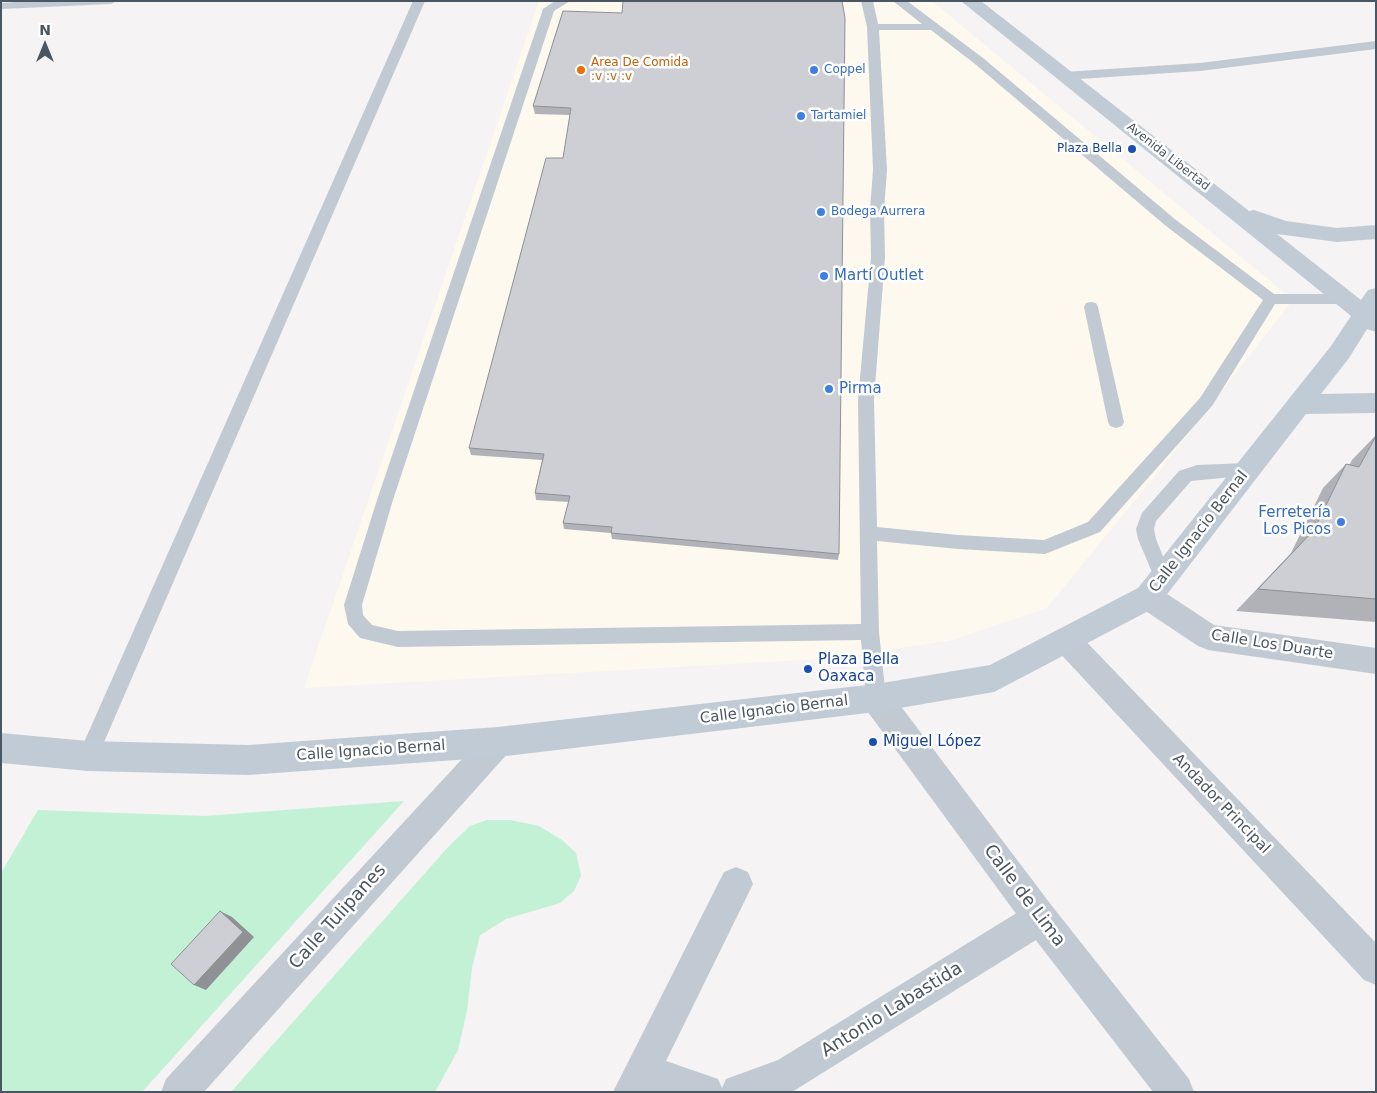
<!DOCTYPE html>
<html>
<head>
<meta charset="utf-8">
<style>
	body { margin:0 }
	#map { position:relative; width:1377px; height:1093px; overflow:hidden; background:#f5f3f3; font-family:"DejaVu Sans",sans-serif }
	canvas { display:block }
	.frame { position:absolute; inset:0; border:2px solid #4a5661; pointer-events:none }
	.north { position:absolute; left:20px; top:20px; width:50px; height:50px; -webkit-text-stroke:4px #fff; paint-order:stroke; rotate:0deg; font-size:14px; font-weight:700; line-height:20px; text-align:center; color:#4a5661 }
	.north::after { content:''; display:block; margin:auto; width:18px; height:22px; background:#4a5661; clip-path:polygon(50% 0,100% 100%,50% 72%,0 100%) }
</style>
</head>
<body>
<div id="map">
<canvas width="1377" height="1093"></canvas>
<div class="frame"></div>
<div class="north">N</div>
</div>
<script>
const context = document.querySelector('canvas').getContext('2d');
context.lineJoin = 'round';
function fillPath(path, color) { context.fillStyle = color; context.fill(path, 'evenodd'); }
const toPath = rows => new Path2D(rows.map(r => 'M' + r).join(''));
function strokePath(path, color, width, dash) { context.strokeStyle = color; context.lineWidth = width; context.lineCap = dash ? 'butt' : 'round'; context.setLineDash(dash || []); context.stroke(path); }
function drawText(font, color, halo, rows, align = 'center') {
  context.font = font + ' "DejaVu Sans",sans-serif'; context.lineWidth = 5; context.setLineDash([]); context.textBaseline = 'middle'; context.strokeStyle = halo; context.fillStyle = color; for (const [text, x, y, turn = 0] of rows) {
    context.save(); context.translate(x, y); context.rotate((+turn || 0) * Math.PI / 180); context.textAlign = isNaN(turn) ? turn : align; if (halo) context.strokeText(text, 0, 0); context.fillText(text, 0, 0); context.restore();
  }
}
fillPath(toPath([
	[539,1,932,1,1293,300,1162,467,1047,608,949,641,821,659,304,688]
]), '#fdf9ef');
fillPath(toPath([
	[404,801,142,1092,1,1092,1,873,38,810,205,816],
	[487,820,510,820,539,826,562,840,576,853,581,876,574,891,560,903,506,919,480,935,472,968,467,1011,458,1050,435,1092,231,1092,449,846,470,826]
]), '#c3f1d5');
fillPath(toPath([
	[30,1,117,1,111,4,1,9,1,3,30,1],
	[413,1,425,1,95,763,88,766,81,763,78,756,81,749,413,1],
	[555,1,570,1,554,11,393,500,362,605,363,615,372,625,398,631,861,624,858,400,871,257,870,210,873,170,867,27,861,1,873,1,878,24,922,24,893,1,907,1,983,58,1176,220,1274,294,1345,294,1350,295,1352,299,1350,303,1345,304,1275,304,1212,406,1100,532,1045,554,958,549,877,541,879,632,886,698,883,704,876,707,869,704,866,698,861,640,398,647,360,638,348,624,344,605,377,500,543,9,555,1],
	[879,30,931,30,975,64,1166,226,1263,300,1200,398,1088,522,1044,540,958,535,877,527,874,400,885,257,884,210,887,170,879,30],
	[1376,41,1376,49,1200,71,1064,80,1058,76,1064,72,1200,63,1376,41],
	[1091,302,1096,303,1098,307,1124,422,1122,426,1116,428,1110,426,1108,422,1084,307,1086,303,1091,302],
	[1247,463,1253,465,1255,470,1253,475,1191,481,1156,521,1154,529,1156,539,1172,579,1169,584,1163,587,1157,584,1138,539,1136,529,1142,513,1179,471,1197,465,1247,463]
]), '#c1cad2');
fillPath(toPath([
	[1148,585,1158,588,1214,625,1376,648,1376,674,1208,650,1198,646,1138,606,1134,597,1138,588,1148,585],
	[1066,627,1076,631,1376,943,1376,985,1364,980,1056,649,1051,640,1056,631,1066,627],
	[498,727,509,732,513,742,509,752,204,1092,161,1092,166,1079,487,732,498,727],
	[736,867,748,872,753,884,666,1061,718,1079,722,1088,726,1079,778,1060,1028,906,1040,901,1052,906,1057,918,1052,930,792,1092,613,1092,724,872,736,867]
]), '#c1cad2');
fillPath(toPath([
	[876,684,887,688,1052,906,1189,1079,1194,1092,1153,1092,1028,930,865,708,861,698,865,688,876,684]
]), '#c1cad2');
fillPath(toPath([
	[961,1,981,1,1249,211,1254,210,1286,221,1337,228,1376,225,1376,239,1337,242,1277,234,1361,300,1368,290,1376,288,1376,332,1367,329,1349,358,1321,394,1376,393,1376,413,1306,414,1158,606,994,692,876,712,498,757,248,775,88,771,1,763,1,733,88,741,248,745,498,727,876,684,990,665,1138,588,1331,346,1351,316,961,1]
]), '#c1cbd6');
fillPath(toPath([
	[563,11,839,554,838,560,612,539,611,533,564,529,563,523,569,502,536,500,535,493,542,460,471,455,469,448,563,158,570,115,535,114,533,106],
	[1376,435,1376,622,1236,611,1291,553,1323,488,1346,464,1350,464,1352,460]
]), '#b0b2b7');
fillPath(toPath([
	[220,911,232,917,254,937,206,990,194,985]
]), '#909195');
const building = toPath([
	[623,1,842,1,845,18,839,554,611,533,612,527,563,523,570,496,535,493,544,454,469,448,546,158,563,158,571,108,533,106,563,11,622,13,623,1],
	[1376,436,1376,599,1258,589,1314,530,1346,464,1359,467,1376,436],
	[220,911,243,932,194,985,171,964,220,911]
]);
fillPath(building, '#cdcfd5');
strokePath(building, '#909195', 1);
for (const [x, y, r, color] of [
	[581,70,5,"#e8710a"],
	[814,70,5,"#3f7fe0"],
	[801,116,5,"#3f7fe0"],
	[1132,149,5,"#1a4fb4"],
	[821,212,5,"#3f7fe0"],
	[824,276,5,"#3f7fe0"],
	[829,389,5,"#3f7fe0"],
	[1341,522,5,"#3f7fe0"],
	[808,669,5,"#1a4fb4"],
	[873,742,5,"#1a4fb4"]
]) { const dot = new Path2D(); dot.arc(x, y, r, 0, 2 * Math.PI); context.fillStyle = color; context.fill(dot); strokePath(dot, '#fff', 2); }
drawText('12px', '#c56008', '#fff', [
	["Area De Comida",591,63],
	[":v :v :v",591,77]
], 'left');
drawText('12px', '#366cbe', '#fff', [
	["Coppel",824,70],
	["Tartamiel",811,116],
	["Bodega Aurrera",831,212]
], 'left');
drawText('12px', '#164399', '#fff', [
	["Plaza Bella",1122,149]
], 'right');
drawText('12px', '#4a5661', '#fff', [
	["Avenida Libertad",1168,157,38]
]);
drawText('15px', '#366cbe', '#fff', [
	["Martí Outlet",834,276],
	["Pirma",839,389],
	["Ferretería",1331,513,"right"],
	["Los Picos",1331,530,"right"]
], 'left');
drawText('15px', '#4a5661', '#fff', [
	["Calle Ignacio Bernal",1199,532,-52],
	["Calle Los Duarte",1272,645,9],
	["Calle Ignacio Bernal",774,710,-7],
	["Calle Ignacio Bernal",371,751,-4],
	["Andador Principal",1221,804,46]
]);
drawText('15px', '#164399', '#fff', [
	["Plaza Bella",818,660],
	["Oaxaca",818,677],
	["Miguel López",883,742]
], 'left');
drawText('18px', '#4a5661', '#fff', [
	["Calle de Lima",1024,896,53],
	["Calle Tulipanes",338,917,-48],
	["Antonio Labastida",892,1010,-32]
]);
</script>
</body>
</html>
